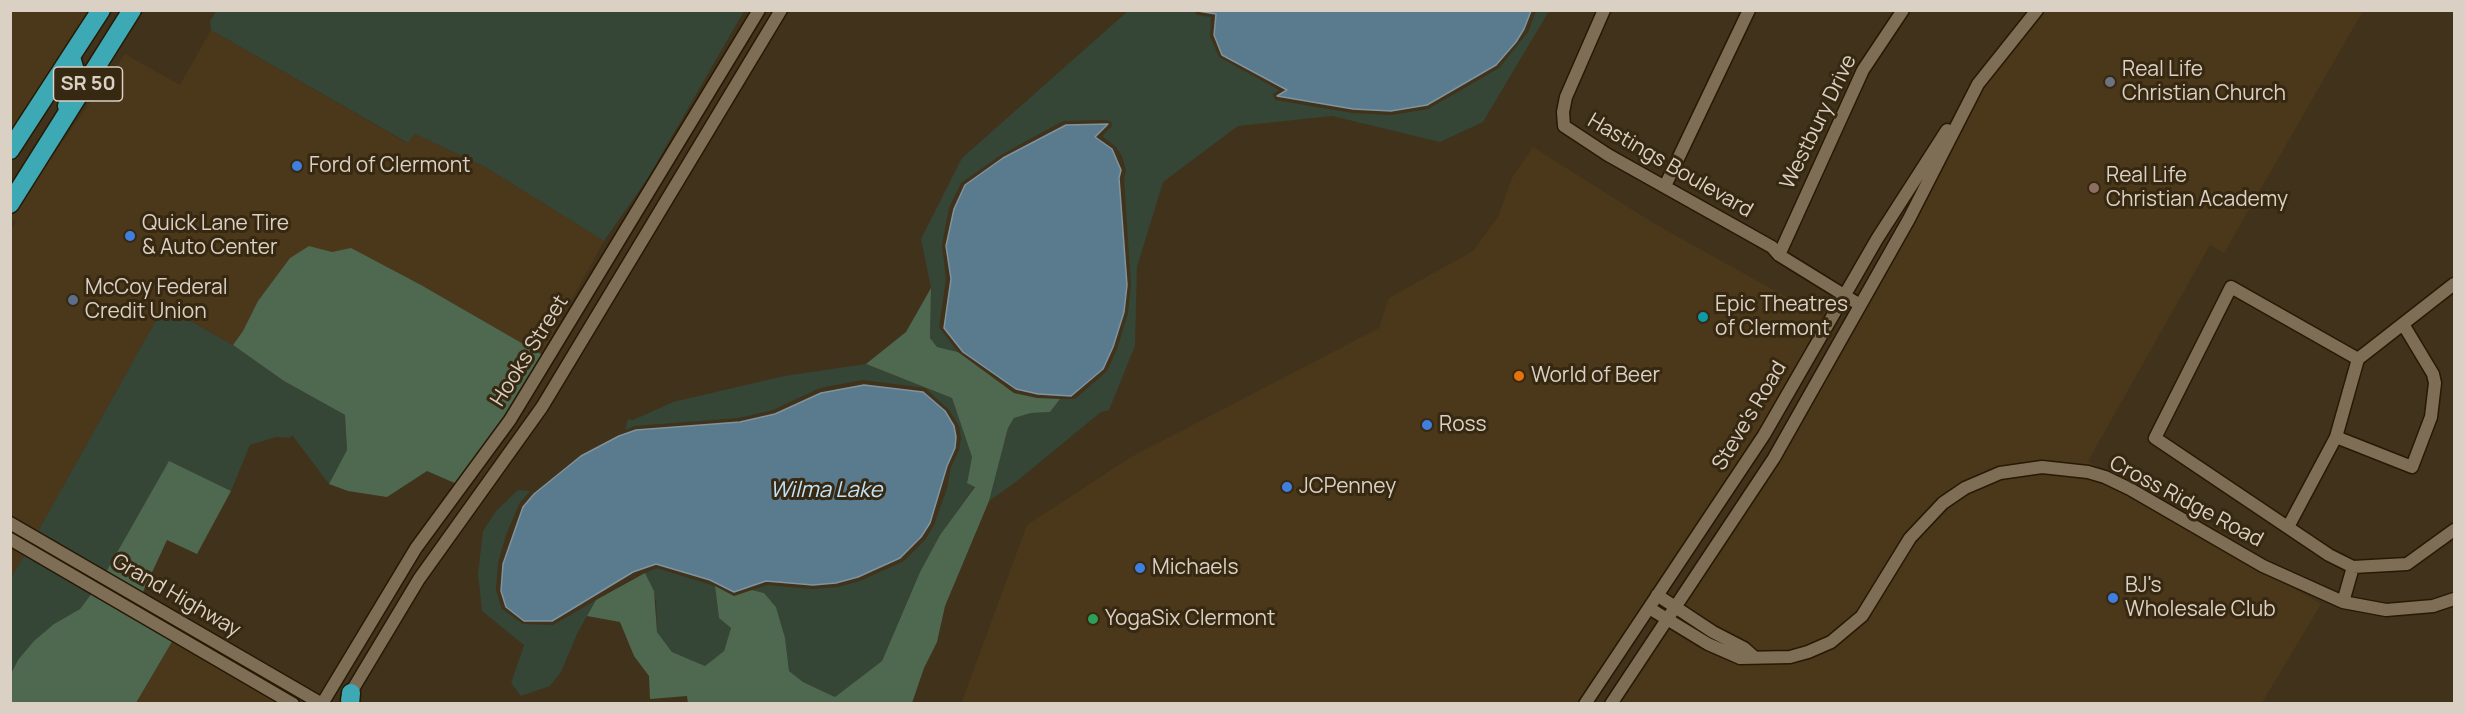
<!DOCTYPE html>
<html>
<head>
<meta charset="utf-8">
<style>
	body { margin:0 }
	#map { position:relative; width:2465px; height:714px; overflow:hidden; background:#41321b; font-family:Manrope,sans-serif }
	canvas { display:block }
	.frame { position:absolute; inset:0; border:12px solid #dad0c3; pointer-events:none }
</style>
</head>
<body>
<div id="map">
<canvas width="2465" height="714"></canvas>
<div class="frame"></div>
</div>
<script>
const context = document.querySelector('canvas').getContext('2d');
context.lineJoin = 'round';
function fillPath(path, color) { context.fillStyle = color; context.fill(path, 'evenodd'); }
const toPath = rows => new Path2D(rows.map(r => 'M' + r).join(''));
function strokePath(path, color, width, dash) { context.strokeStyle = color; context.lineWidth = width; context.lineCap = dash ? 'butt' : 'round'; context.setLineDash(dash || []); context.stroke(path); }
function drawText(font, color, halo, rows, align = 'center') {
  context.font = font + ' Manrope,sans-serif'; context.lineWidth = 6; context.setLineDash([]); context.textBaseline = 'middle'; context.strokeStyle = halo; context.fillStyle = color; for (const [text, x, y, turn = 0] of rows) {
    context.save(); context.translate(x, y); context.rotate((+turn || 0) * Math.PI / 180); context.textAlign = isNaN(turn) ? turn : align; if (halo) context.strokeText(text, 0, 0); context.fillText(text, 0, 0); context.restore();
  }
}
fillPath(toPath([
	[11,11,90,11,11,136],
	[2044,11,2363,11,2224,253,2210,245,2088,461,2108,473,2041,462,1998,469,1939,499,1931,506,1906,535,1858,613,1828,637,1806,648,1789,652,1767,654,1754,651,1682,606,1779,462,1958,131,2003,57],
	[211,30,407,143,415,134,487,168,604,241,541,355,421,285,351,249,332,252,309,246,290,258,258,301,243,331,233,345,164,306,37,533,11,517,10,230,16,222,11,218,11,214,125,54,180,85],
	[1533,147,1655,224,1824,318,1765,424,1579,703,961,704,1027,525,1131,457,1379,328,1389,298,1473,251,1498,217,1512,178],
	[2043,471,2087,477,2128,493,2321,604,2262,703,1618,704,1669,626,1711,652,1739,663,1834,646,1866,620,1914,541,1939,513,1968,493,2002,478],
	[11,546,25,554,11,578],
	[173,640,283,704,136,704]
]), '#4b381a');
fillPath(toPath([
	[217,10,744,10,744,11,648,178,604,241,487,168,415,134,408,143,211,30,210,21],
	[1128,11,1194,11,1197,15,1211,17,1210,36,1219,57,1279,90,1273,94,1275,100,1353,113,1391,115,1428,109,1499,68,1528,32,1536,11,1549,11,1483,122,1440,142,1332,116,1238,126,1163,182,1137,267,1135,346,1109,410,1101,412,1017,481,989,501,1008,428,1014,418,1031,413,1050,412,1060,399,1075,399,1107,371,1117,349,1128,313,1131,285,1124,179,1126,171,1122,156,1116,147,1102,136,1112,126,1111,122,1107,120,1063,121,1001,155,961,183,949,208,942,245,946,279,939,327,958,352,937,347,930,338,931,288,921,239,962,158],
	[164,306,233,345,284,381,345,415,347,450,329,484,292,435,290,438,276,437,250,445,231,491,169,462,106,572,37,533],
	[866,364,952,398,972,457,967,483,975,486,940,535,920,572,882,661,835,697,803,682,789,671,785,639,776,607,764,593,752,590,767,585,813,589,838,587,860,581,904,561,925,540,934,525,947,488,951,467,959,450,961,438,959,426,949,410,925,388,863,380,820,388,773,410,739,418,635,426,625,430,628,419,633,420,673,402,784,376],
	[518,490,530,491,519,504,506,535,498,563,496,590,502,609,523,624,553,625,596,600,577,634,561,672,550,686,521,696,511,683,524,645,482,611,478,574,483,531,496,511],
	[25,554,92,593,80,609,54,624,11,676,11,578],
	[657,568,715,586,719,618,731,628,724,651,705,666,672,652,657,632,656,601,645,573]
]), '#354536');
fillPath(toPath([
	[309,246,332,252,351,248,421,285,544,356,506,417,457,484,427,471,387,497,348,491,329,484,347,450,345,415,284,381,233,345,243,331,258,301,290,258],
	[931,288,930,338,937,347,958,352,1014,393,1037,398,1060,399,1050,412,1031,413,1014,418,1008,428,989,501,945,606,937,642,924,668,912,703,688,704,687,696,650,699,649,676,634,656,620,622,587,616,596,600,645,573,654,591,657,632,672,652,705,666,724,651,731,628,719,618,715,586,734,596,752,590,764,593,776,607,785,638,789,671,803,682,835,697,882,661,920,572,940,535,975,487,967,483,972,457,952,398,866,364,906,332],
	[169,461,231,491,197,554,167,540,142,594,106,572],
	[92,593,173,640,136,703,11,703,10,676,18,660,34,641,54,624,80,609]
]), '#4f6951');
const water = toPath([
	[1198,11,1198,10,1531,11,1524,29,1516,42,1496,65,1427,105,1391,111,1353,109,1277,96,1287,90,1222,55,1214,35,1216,14,1198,11],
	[1108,124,1095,137,1112,149,1121,170,1119,178,1127,285,1124,312,1113,347,1103,369,1071,396,1038,394,1016,389,963,352,944,328,951,279,946,246,954,209,965,185,1003,158,1066,125,1108,124],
	[864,385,923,392,945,411,954,426,956,437,955,448,947,466,930,523,921,537,900,558,858,577,836,583,813,585,766,581,734,592,710,580,656,564,633,572,552,621,524,621,506,607,501,591,503,564,523,507,534,494,581,456,619,436,636,430,740,422,775,414,821,393,864,385]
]);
fillPath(water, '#5a7a8e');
strokePath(water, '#80949e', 1.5);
const minor = toPath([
	[1604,10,1566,97,1563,112,1564,126,1608,155,1772,247,1779,255,1860,305],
	[1665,186,1749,10],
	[1779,255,1863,70,1903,10],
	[2454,284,2358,359,2231,287,2155,438,2329,555,2353,567,2407,564,2454,530],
	[2336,437,2412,467,2431,417,2435,383,2433,374,2403,324],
	[10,523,322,704],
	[2288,527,2336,437,2358,359],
	[10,539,293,704],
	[1657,595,1713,632,1744,648,1753,656],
	[2343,602,2353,567],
	[1649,608,1708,644,1740,658,1790,657,1808,652,1831,642,1862,616,1910,538,1943,503,1965,488,2000,473,2042,467,2088,472,2105,477,2130,489,2263,566,2343,602,2386,610,2433,606,2454,599],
	[347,699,419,579,542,407,781,10],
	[322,704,416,548,510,420,759,10],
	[1585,704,1764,435,1877,239,1947,130],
	[1611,704,1774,458,1909,219,1978,84,2037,10]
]);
const highway = toPath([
	[67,106,73,88,75,71,71,57],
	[10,150,101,10],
	[10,204,132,10],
	[350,704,351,693]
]);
strokePath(minor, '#271904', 15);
strokePath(highway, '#271904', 21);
strokePath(minor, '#7f6e56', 12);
strokePath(highway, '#3ca9b5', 18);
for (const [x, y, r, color] of [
	[2110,82,6,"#6b7280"],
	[297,166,6,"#3f7fe0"],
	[2094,188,6,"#8d6e63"],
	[130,236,6,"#3f7fe0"],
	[73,300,6,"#5c6f8a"],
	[1703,317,6,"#0f9aa8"],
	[1519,376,6,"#e8710a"],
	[1427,425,6,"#3f7fe0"],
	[1287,487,6,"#3f7fe0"],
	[1140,568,6,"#3f7fe0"],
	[2113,598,6,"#3f7fe0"],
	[1093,619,6,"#2e9e5b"]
]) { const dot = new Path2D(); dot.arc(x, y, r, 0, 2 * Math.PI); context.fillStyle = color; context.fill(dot); strokePath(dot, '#372811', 2); }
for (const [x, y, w] of [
	[88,84,69]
]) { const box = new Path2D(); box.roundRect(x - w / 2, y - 17, w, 34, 4.5); context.fillStyle = '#372811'; context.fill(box); strokePath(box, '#dad0c3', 1.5); }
drawText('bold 20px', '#dad0c3', null, [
	["SR 50",88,84]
]);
drawText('21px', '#dad0c3', '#372811', [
	["Real Life",2122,70],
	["Christian Church",2122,94],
	["Ford of Clermont",309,166],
	["Real Life",2106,176],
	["Christian Academy",2106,200],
	["Quick Lane Tire",142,224],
	["& Auto Center",142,248],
	["McCoy Federal",85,288],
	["Credit Union",85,312],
	["Epic Theatres",1715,305],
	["of Clermont",1715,329],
	["World of Beer",1531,376],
	["Ross",1439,425],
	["JCPenney",1299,487],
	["Michaels",1152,568],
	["BJ's",2125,586],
	["Wholesale Club",2125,610],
	["YogaSix Clermont",1105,619]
], 'left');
drawText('21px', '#dad0c3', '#372811', [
	["Westbury Drive",1819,122,-64],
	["Hastings Boulevard",1670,166,30],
	["Hooks Street",530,351,-58],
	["Steve's Road",1750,416,-59],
	["Cross Ridge Road",2186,502,28],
	["Grand Highway",176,596,30]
]);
drawText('italic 22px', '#c1e3f9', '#372811', [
	["Wilma Lake",826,491]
]);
</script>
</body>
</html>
